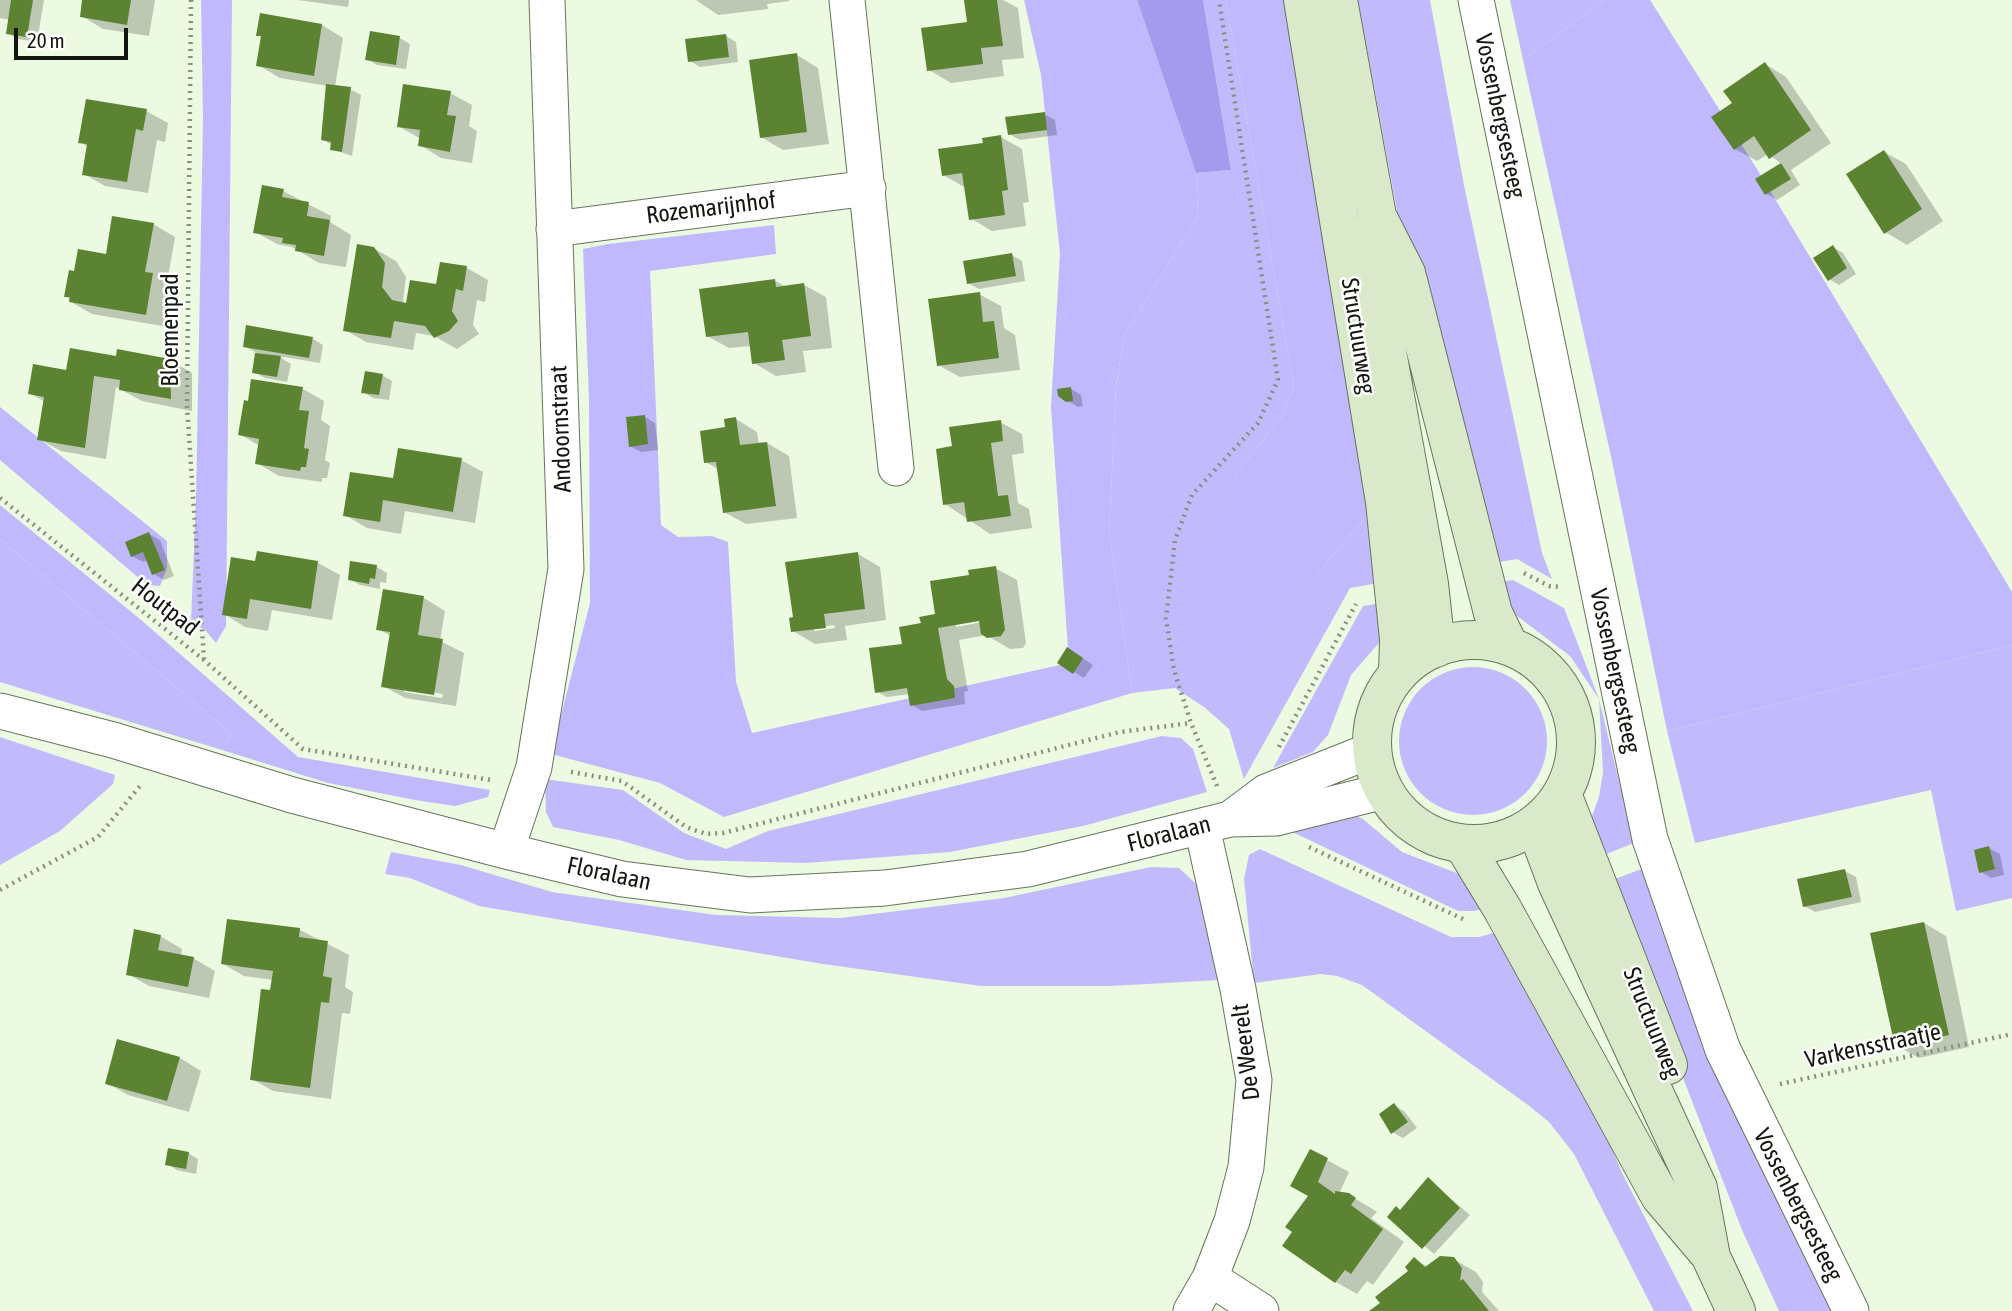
<!DOCTYPE html>
<html>
<head>
<meta charset="utf-8">
<style>
	body { margin:0 }
	#map { position:relative; width:2012px; height:1311px; overflow:hidden; background:#ecfae1; font-family:"Asap Condensed",sans-serif }
	canvas { display:block }
	.scale { position:absolute; left:14px; top:28px; width:114px; height:32px; box-sizing:border-box; border:4px solid #13170f; border-top:0; padding-left:9px; font-size:21px; line-height:24px; white-space:nowrap; color:#13170f; -webkit-text-stroke:5px #fff; paint-order:stroke }
</style>
</head>
<body>
<div id="map">
<canvas width="2012" height="1311"></canvas>
<div class="scale">20 m</div>
</div>
<script>
const context = document.querySelector('canvas').getContext('2d');
context.lineJoin = 'round';
function fillPath(path, color) { context.fillStyle = color; context.fill(path, 'evenodd'); }
const toPath = rows => new Path2D(rows.map(r => 'M' + r).join(''));
function strokePath(path, color, width, dash) { context.strokeStyle = color; context.lineWidth = width; context.lineCap = dash ? 'butt' : 'round'; context.setLineDash(dash || []); context.stroke(path); }
function drawText(font, color, halo, rows, align = 'center') {
  context.font = font + ' "Asap Condensed",sans-serif'; context.lineWidth = 5; context.setLineDash([]); context.textBaseline = 'middle'; context.strokeStyle = halo; context.fillStyle = color; for (const [text, x, y, turn = 0] of rows) {
    context.save(); context.translate(x, y); context.rotate((+turn || 0) * Math.PI / 180); context.textAlign = isNaN(turn) ? turn : align; if (halo) context.strokeText(text, 0, 0); context.fillText(text, 0, 0); context.restore();
  }
}
fillPath(toPath([
	[1203,0,1226,0,1294,386,1283,416,1233,478,1275,637,1316,575,1373,508,1385,582,1350,588,1244,779,1229,729,1204,707,1175,688,1132,693,1109,532,1116,387,1124,335,1198,216,1196,173,1231,170],
	[1358,0,1430,0,1464,185,1542,553,1552,579,1517,559,1494,563,1399,222],
	[1510,0,1605,0,1523,60],
	[0,539,232,734,222,750,0,682],
	[1513,580,1564,608,1599,699,1634,843,1599,857,1589,824,1599,797,1603,772,1599,699,1570,656,1513,613,1498,582],
	[1382,603,1385,636,1351,675,1328,735,1313,752,1273,768,1363,606],
	[2012,645,2012,898,1956,911,1931,790,1695,843,1667,731],
	'1399 741a74 74 0 1 1 148 0a74 74 0 1 1-148 0Z',
	[1162,736,1181,738,1193,749,1207,792,1083,826,950,852,806,863,686,860,619,840,553,827,546,812,545,779,623,790,684,833,726,849,768,831],
	[0,737,115,775,113,784,60,831,0,865],
	[1346,811,1363,819,1402,852,1467,877,1491,906,1475,911,1458,911,1282,827],
	[1260,849,1451,937,1479,937,1500,931,1578,1068,1622,1173,1693,1311,1654,1311,1574,1154,1549,1122,1528,1105,1362,985,1337,976,1321,974,1254,983,1244,879,1249,855],
	[391,852,461,865,552,892,716,915,840,918,1004,898,1151,867,1179,868,1205,892,1221,980,1110,986,981,986,823,964,479,906,410,878,385,874],
	[1644,868,1839,1311,1779,1311,1742,1230,1607,882]
]), '#c1bbfd');
fillPath(toPath([
	[201,0,232,0,226,626,216,643,205,630,191,622,196,499,203,119],
	[1024,0,1137,0,1196,173,1198,216,1124,335,1116,386,1109,532,1132,693,724,817,660,783,551,754,590,603,589,398,583,249,608,244,774,225,776,254,650,271,661,525,678,537,712,536,728,542,736,682,752,733,1069,663,1051,407,1060,254,1041,75],
	[1226,0,1292,0,1373,508,1316,575,1276,637,1244,661,1197,658,1191,613,1192,558,1206,520,1233,478,1283,416,1294,386],
	[1605,0,1650,0,1757,169,2012,592,2012,645,1667,731,1612,461,1523,60],
	[0,407,167,541,167,568,160,586,147,585,0,460],
	[0,505,140,619,298,757,490,790,488,797,455,806,415,800,328,783,222,750,232,734,0,539]
]), '#c0b9fd');
fillPath(toPath([
	[1137,0,1203,0,1231,170,1196,173]
]), '#a59aee');
fillPath(toPath([
	[0,0,44,0,37,42,18,39,7,33,10,20,0,18],
	[84,0,155,0,149,36,103,29,82,16],
	[298,0,349,0,348,7],
	[696,0,789,0,789,1,767,4,768,9,718,15],
	[966,0,1003,0,1018,8,1024,58,1002,60,1004,76,951,83,929,70,969,24],
	[322,25,343,38,335,87,350,89,361,95,352,156,332,149,332,145,322,139,328,86,280,78,258,65,263,38,258,35],
	[726,36,736,42,738,62,700,67,690,61],
	[400,38,410,44,406,69,377,65,367,59],
	[797,55,818,68,829,144,783,150,761,137],
	[1765,64,1786,77,1831,143,1791,170,1800,185,1777,200,1767,194,1757,179,1782,164,1768,154,1757,161,1735,149,1734,103],
	[450,93,472,105,469,126,477,131,472,163,441,158,420,145,421,139,398,126],
	[146,111,168,123,165,142,157,140,148,193,105,186,84,174,88,147,80,142],
	[1044,114,1055,120,1057,135,1020,140,1009,134],
	[1001,137,1022,149,1029,202,1023,203,1026,226,992,231,970,218,966,188,943,175,985,144],
	[1884,152,1906,164,1943,221,1907,245,1885,232],
	[283,191,331,216,330,222,351,235,346,267,319,263,292,247,277,244,255,232],
	[153,224,175,237,167,283,174,287,168,327,92,314,71,302,66,296,76,273],
	[1833,247,1843,253,1856,274,1839,285,1829,279],
	[373,248,396,261,406,277,403,301,407,306,467,268,488,280,485,302,477,300,473,325,479,334,457,349,434,336,416,333,413,350,366,342,345,330],
	[1012,255,1022,261,1025,281,979,289,968,283],
	[774,280,786,287,804,285,826,297,832,348,803,351,806,372,776,376,754,363,751,346,729,348,707,336],
	[979,294,1001,306,1004,328,1015,335,1020,370,960,377,938,365],
	[313,339,323,345,320,363,278,356,291,364,287,382,265,378,254,372,257,353,244,346],
	[118,358,170,360,192,373,192,411,142,401,116,387,106,459,61,451,39,439,45,402,30,393],
	[382,375,392,381,389,400,373,398,363,392],
	[303,389,324,401,321,420,330,426,325,460,330,463,327,478,322,478,322,482,279,476,257,463,260,446,239,434],
	[1071,389,1081,395,1083,406,1078,407,1059,395],
	[645,417,655,423,658,450,641,452,630,446],
	[736,419,757,432,759,444,767,443,789,456,797,518,746,524,724,512,719,470,706,462],
	[1000,422,1022,434,1024,453,1012,455,1018,503,1029,509,1032,528,990,534,945,504,954,447],
	[461,460,483,472,475,523,405,511,401,534,367,528,345,515,394,480],
	[149,534,160,540,174,576,164,580,154,574,148,560,143,562,132,556],
	[258,553,318,563,340,575,332,620,272,610,268,631,245,627,224,614,256,563],
	[858,554,880,567,886,620,845,626,847,640,815,644,793,631,794,618],
	[834,625,835,628,814,631,814,628],
	[352,563,377,567,387,573,386,583,380,582,380,589,360,585,350,579],
	[995,568,1017,580,1026,643,1023,648,1010,649,986,635,959,640,968,691,964,692,965,704,922,711,912,705,910,694,887,697,876,691,903,646,923,625,937,616,971,576],
	[988,618,988,621,956,627,956,623],
	[384,592,424,598,445,611,440,641,464,653,456,706,405,698,383,686,391,636,378,629],
	[404,688,443,694,442,698,404,692],
	[1078,655,1093,665,1084,678,1059,663],
	[1989,848,2000,854,2004,875,1991,878,1981,872],
	[1845,871,1856,877,1861,902,1815,912,1804,906],
	[1924,923,1946,936,1969,1047,1919,1058,1897,1046],
	[300,930,349,955,345,987,353,992,350,1014,342,1013,331,1099,273,1091,252,1079,274,980,244,976,223,964],
	[160,936,182,949,181,956,193,958,215,971,209,998,149,986,128,974],
	[119,1041,180,1058,201,1071,189,1112,128,1095,107,1083],
	[1394,1105,1405,1112,1417,1128,1403,1138,1392,1132],
	[188,1153,198,1159,196,1174,177,1170,167,1164],
	[1327,1160,1349,1172,1339,1194,1349,1195,1371,1208,1377,1212,1371,1218,1404,1242,1373,1285,1367,1281,1357,1294,1336,1282,1294,1232],
	[1429,1180,1470,1215,1434,1254,1389,1217,1401,1211],
	[1414,1259,1428,1267,1453,1259,1476,1272,1483,1282,1482,1292,1499,1311,1372,1311,1411,1271]
]), '#0003');
fillPath(toPath([
	[11,0,33,0,27,37,6,34],
	[82,0,131,0,127,25,80,17],
	[964,0,997,0,1003,46,981,48,983,64,927,71,921,28,967,22],
	[260,13,322,24,314,76,256,66,261,36,256,36],
	[370,31,400,36,396,65,365,60],
	[726,34,729,57,688,62,685,39],
	[797,53,807,132,760,138,749,60],
	[1765,62,1811,130,1769,159,1754,136,1734,150,1711,117,1732,103,1723,91],
	[326,84,351,87,342,152,330,150,331,142,321,140],
	[403,84,451,91,447,115,456,116,450,152,418,146,420,130,397,127],
	[86,99,147,109,143,131,136,129,127,182,82,175,87,144,78,143],
	[1045,112,1047,130,1008,135,1005,117],
	[1001,135,1008,190,1002,191,1005,215,969,220,962,173,942,176,938,149,983,143,982,138],
	[1884,150,1922,209,1884,234,1846,174],
	[1781,163,1791,179,1765,195,1755,179],
	[262,185,284,189,282,197,309,202,307,216,330,220,324,256,295,251,296,245,282,243,283,238,253,233],
	[112,216,154,223,145,272,153,273,146,315,69,302,70,297,64,297,69,270,74,271,78,249,106,254],
	[357,244,374,247,385,263,382,287,392,300,406,303,410,280,436,284,440,262,467,266,463,291,456,289,452,311,458,321,449,331,434,338,425,326,394,321,391,338,343,331],
	[1833,245,1847,268,1828,281,1813,258],
	[1012,253,1016,276,967,284,963,261],
	[775,279,776,287,804,283,811,336,782,340,785,360,752,364,748,332,706,337,699,289],
	[980,292,983,322,994,321,999,358,937,366,928,299],
	[246,325,313,337,309,358,243,347],
	[70,348,116,356,117,349,170,359,171,399,119,390,120,380,94,376,85,448,37,440,44,397,28,394,33,364,66,370],
	[255,353,281,356,277,377,252,373],
	[365,371,383,374,379,395,361,393],
	[251,379,303,387,299,410,309,411,304,448,309,449,306,467,301,467,300,471,255,464,259,439,238,435,244,400,248,401],
	[1071,387,1073,401,1066,402,1058,396,1057,389],
	[645,415,648,444,629,447,626,417],
	[736,417,740,445,767,442,776,506,723,513,716,462,704,463,700,431,725,427,724,419],
	[1001,420,1003,441,991,443,998,496,1008,495,1011,516,967,522,964,502,943,505,936,449,952,446,949,427],
	[398,448,462,458,453,512,383,500,380,522,343,516,350,472,393,478],
	[149,532,165,570,152,575,143,552,131,557,125,542],
	[257,551,318,561,311,609,250,599,247,619,222,615,231,557,255,561],
	[858,552,865,609,824,614,826,628,791,632,789,618,793,617,785,562],
	[350,561,377,565,375,579,370,578,369,584,348,580],
	[996,566,1005,630,1001,636,987,638,981,634,979,621,938,628,947,679,954,686,955,698,910,706,907,688,875,693,869,648,902,644,899,627,921,623,919,617,935,614,930,581,969,575,968,570],
	[383,589,424,596,418,635,443,639,434,695,381,687,390,632,376,630],
	[1067,647,1083,658,1073,674,1057,663],
	[1989,846,1995,869,1979,873,1974,850],
	[1845,869,1852,897,1803,907,1797,879],
	[227,919,300,928,299,937,328,941,323,976,332,978,329,1003,321,1002,310,1088,250,1080,261,989,270,990,273,971,221,964],
	[1924,922,1949,1035,1895,1047,1870,933],
	[134,929,161,935,158,950,194,957,188,987,126,975],
	[117,1039,180,1057,167,1101,105,1084],
	[1394,1103,1408,1122,1391,1134,1379,1114],
	[168,1148,189,1152,186,1169,165,1165],
	[1310,1149,1328,1158,1318,1182,1335,1194,1335,1191,1349,1193,1356,1198,1351,1205,1383,1229,1351,1274,1345,1270,1335,1283,1282,1246,1292,1232,1285,1227,1308,1196,1290,1186],
	[1428,1177,1460,1208,1422,1249,1387,1217,1396,1206,1400,1210],
	[1440,1256,1454,1257,1462,1268,1460,1281,1463,1279,1489,1311,1369,1311,1380,1303,1375,1297,1408,1271,1405,1267,1414,1257,1425,1267]
]), '#5b8332');
const street = toPath([
	[847,0,896,468],
	[1476,0,1650,839,1723,1050,1851,1311],
	[554,229,868,188],
	[0,711,113,740,292,795,506,851,622,879,750,895,885,888,1028,869,1230,819,1276,818,1384,791],
	[1230,819,1266,792,1372,750],
	[506,851,534,767,566,569,547,0],
	[1210,1278,1261,1311],
	[1191,1311,1210,1278,1232,1221,1246,1167,1254,1080,1238,989,1202,827]
]);
const secondary = toPath([
	[1303,0,1385,502,1399,639,1398,673],
	[1338,0,1377,216,1374,280,1429,584,1436,648],
	[1378,218,1406,273,1493,613,1509,646],
	'1372 742a102 102 0 1 1 204 0a102 102 0 1 1-204 0Z',
	[1562,794,1668,1065],
	[1535,824,1557,883,1698,1188,1711,1257,1736,1311],
	[1463,844,1503,910,1660,1196,1710,1255]
]);
strokePath(street, '#67745e', 37);
strokePath(secondary, '#67745e', 40);
strokePath(toPath([
	[191,0,187,406,204,659],
	[0,498,204,660,303,749,491,780],
	[1524,573,1549,586,1561,587],
	[1279,747,1356,604],
	[571,772,622,781,686,827,706,834,723,833,1120,732,1191,723],
	[1217,786,1191,723,1174,670,1166,619,1175,540,1192,495,1258,423,1278,380,1219,0],
	[1309,847,1463,919],
	[0,890,98,837,140,786],
	[1780,1084,2012,1034]
]), '#87907f', 4.5, [2, 5]);
strokePath(street, '#fff', 35);
strokePath(secondary, '#d9e9ca', 38);
drawText('24px', '#13170f', '#fff', [
	["Vossenbergsesteeg",1500,116,78],
	["Rozemarijnhof",711,208,-7],
	["Bloemenpad",170,330,-90],
	["Structuurweg",1358,336,81],
	["Andoornstraat",561,429,-92],
	["Houtpad",165,607,38],
	["Vossenbergsesteeg",1615,671,78],
	["Floralaan",1169,834,-14],
	["Floralaan",609,874,12],
	["Structuurweg",1652,1023,68],
	["Varkensstraatje",1873,1046,-12],
	["De Weerelt",1246,1052,-97],
	["Vossenbergsesteeg",1798,1205,63]
]);
</script>
</body>
</html>
